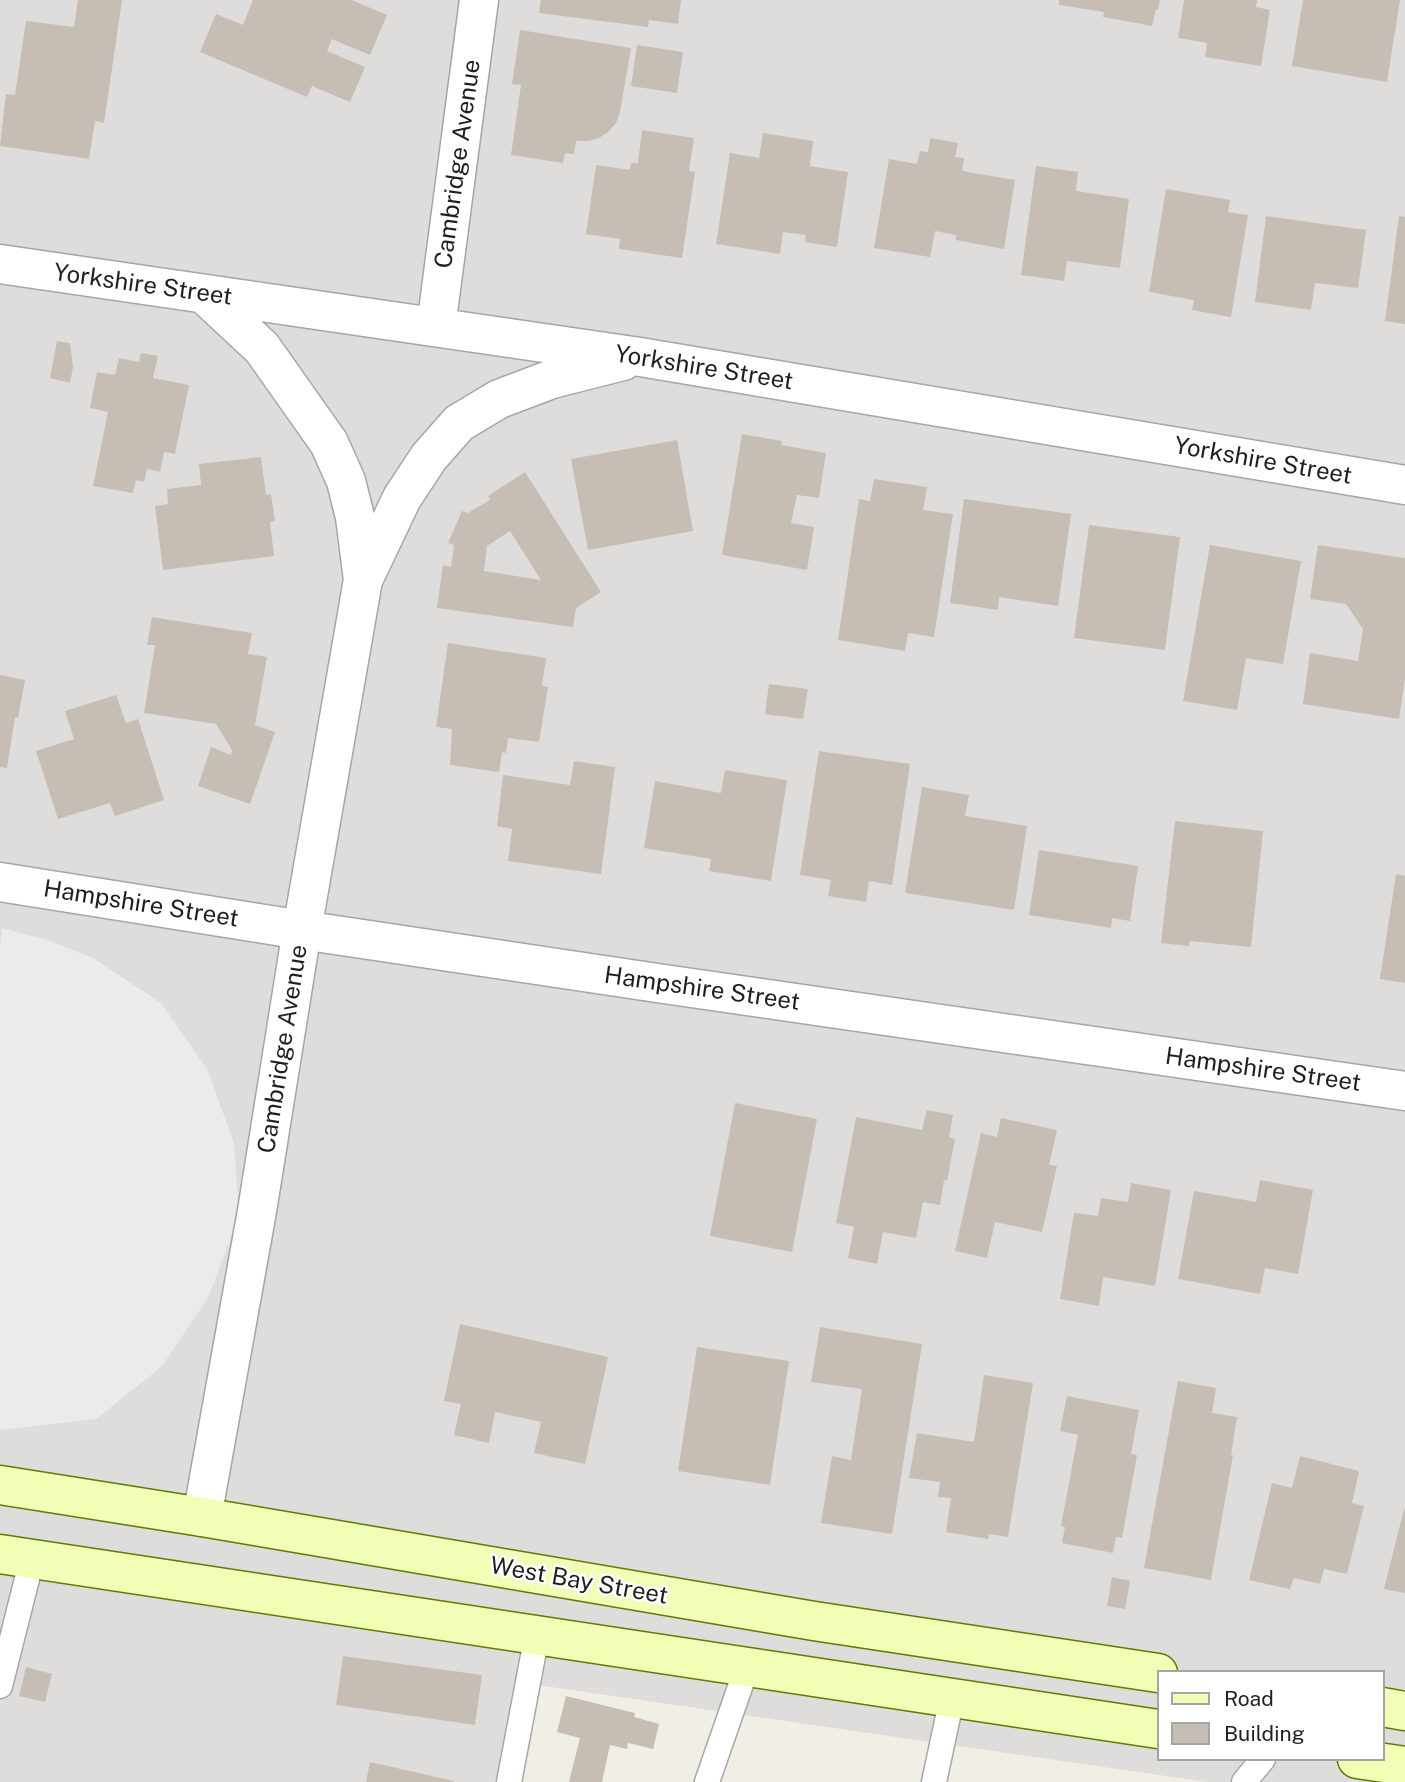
<!DOCTYPE html>
<html>
<head>
<meta charset="utf-8">
<style>
	body { margin:0 }
	#map { position:relative; width:1405px; height:1782px; overflow:hidden; background:#f1efe5; font-family:"Public Sans",sans-serif }
	canvas { display:block }
	.legend { position:absolute; left:1157px; top:1670px; width:228px; height:91px; box-sizing:border-box; background:#fff; border:2px solid #a5a5a5; margin:0; padding:9px 12px; list-style:none; font-size:21px; color:#1f1f1f }
	.legend li { display:flex; align-items:center; gap:14px; height:35px }
	.legend b { width:35px; border:2px solid #a5a5a5 }
</style>
</head>
<body>
<div id="map">
<canvas width="1405" height="1782"></canvas>
<ul class="legend">
<li><b style="height:9px;background:#f0feb6"></b>Road</li>
<li><b style="height:19px;background:#c6beb4"></b>Building</li>
</ul>
</div>
<script>
const context = document.querySelector('canvas').getContext('2d');
context.lineJoin = 'round';
function fillPath(path, color) { context.fillStyle = color; context.fill(path, 'evenodd'); }
const toPath = rows => new Path2D(rows.map(r => 'M' + r).join(''));
function strokePath(path, color, width, dash) { context.strokeStyle = color; context.lineWidth = width; context.lineCap = dash ? 'butt' : 'round'; context.setLineDash(dash || []); context.stroke(path); }
function drawText(font, color, halo, rows, align = 'center') {
  context.font = font + ' "Public Sans",sans-serif'; context.lineWidth = 5; context.setLineDash([]); context.textBaseline = 'middle'; context.strokeStyle = halo; context.fillStyle = color; for (const [text, x, y, turn = 0] of rows) {
    context.save(); context.translate(x, y); context.rotate((+turn || 0) * Math.PI / 180); context.textAlign = isNaN(turn) ? turn : align; if (halo) context.strokeText(text, 0, 0); context.fillText(text, 0, 0); context.restore();
  }
}
fillPath(toPath([
	[0,0,1405,0,1405,1782,1207,1782,516,1682,497,1782,0,1782],
	[1158,1672,1382,1672,1382,1759,1158,1759]
]), '#dedddc');
fillPath(toPath([
	[2,928,47,940,93,958,161,1003,207,1069,234,1143,239,1217,208,1298,162,1366,96,1419,0,1430,0,948]
]), '#ebebeb');
fillPath(toPath([
	[78,0,122,0,104,123,95,121,89,159,0,146,6,94,15,95,26,21,74,27],
	[253,0,352,0,387,15,370,55,332,39,327,51,365,67,350,102,312,86,307,97,200,52,216,14,243,25],
	[541,0,681,0,678,24,649,20,648,27,539,13],
	[1059,0,1160,0,1158,10,1156,9,1152,26,1103,17,1104,12,1059,5],
	[1184,0,1257,0,1256,7,1270,10,1261,66,1205,57,1207,43,1178,38],
	[1303,0,1400,0,1387,82,1292,66],
	[520,30,631,48,620,112,616,123,608,132,599,138,588,141,576,141,574,154,565,153,563,163,511,155,521,85,512,84],
	[637,45,683,52,677,93,631,86],
	[642,130,694,138,689,171,695,172,682,258,619,249,620,239,586,234,596,165,630,170,631,163,638,163],
	[763,133,813,141,810,166,848,172,837,247,805,242,806,235,783,232,780,254,716,244,730,153,759,158],
	[930,138,958,143,955,157,964,158,962,171,1015,180,1004,249,956,240,956,235,935,231,930,257,874,248,889,159,917,164,920,151,928,152],
	[1036,166,1078,172,1076,191,1129,199,1120,268,1067,261,1064,281,1021,275],
	[1166,189,1230,200,1228,212,1248,215,1231,317,1192,310,1194,300,1149,292],
	[1266,216,1366,230,1358,288,1315,283,1311,310,1255,302],
	[1399,216,1405,217,1405,324,1385,321],
	[57,341,70,343,73,367,70,383,50,378],
	[141,353,158,356,153,378,189,385,175,454,164,452,160,472,147,469,144,482,136,480,133,493,93,486,108,412,90,408,97,372,115,375,119,358,139,362],
	[742,434,782,441,781,445,826,453,819,498,797,495,791,523,814,527,807,570,722,555],
	[677,440,693,531,588,550,571,459],
	[261,457,266,495,271,494,275,521,270,522,274,556,163,570,155,506,168,504,167,489,201,485,199,464],
	[525,472,601,592,576,608,573,627,437,608,443,565,451,567,454,545,448,543,462,511,468,513,490,500,488,496],
	[510,531,541,580,484,571,487,546],
	[874,479,927,487,923,510,953,514,934,637,908,633,905,651,838,640,859,499,870,501],
	[964,499,1071,514,1058,606,999,597,998,610,950,603],
	[1089,525,1180,537,1165,650,1074,638],
	[1210,545,1301,561,1283,664,1246,658,1237,710,1183,701],
	[1318,545,1405,558,1405,678,1399,719,1303,704,1310,653,1358,661,1363,629,1346,604,1310,599],
	[152,617,252,633,248,654,267,657,255,725,275,732,250,804,198,786,211,747,231,755,232,750,216,724,144,713,155,645,147,645],
	[448,643,546,658,542,686,548,687,539,742,508,738,506,753,502,752,499,772,450,765,452,729,436,727],
	[0,675,25,680,18,718,15,717,7,768,0,767],
	[769,684,808,689,803,719,765,714],
	[116,695,126,723,138,719,164,800,115,816,110,803,58,819,36,751,74,739,65,711],
	[819,751,910,764,892,885,869,881,866,902,828,896,831,880,800,875],
	[574,761,615,767,601,874,508,861,512,829,497,826,503,775,570,785],
	[725,770,787,780,771,881,709,871,711,859,644,848,655,781,721,793],
	[922,787,969,795,965,816,1027,826,1014,910,905,893],
	[1175,821,1263,831,1251,947,1190,941,1189,946,1161,943],
	[1039,850,1138,866,1130,921,1112,918,1111,928,1029,915],
	[1396,874,1405,876,1405,983,1380,979],
	[735,1103,817,1119,792,1252,710,1236],
	[927,1110,953,1115,949,1137,955,1139,947,1181,944,1180,940,1205,923,1202,916,1238,883,1232,877,1264,848,1258,854,1227,836,1223,856,1117,922,1130],
	[1001,1118,1057,1130,1049,1165,1057,1166,1042,1232,995,1222,987,1258,955,1251,981,1133,997,1137],
	[1260,1180,1313,1190,1298,1274,1265,1268,1260,1294,1178,1279,1194,1191,1256,1202],
	[1131,1183,1171,1190,1155,1286,1103,1277,1099,1306,1060,1299,1074,1213,1098,1216,1101,1198,1128,1202],
	[460,1324,608,1357,585,1464,534,1453,541,1422,495,1412,489,1443,454,1435,461,1404,444,1401],
	[820,1327,922,1344,892,1534,821,1523,832,1456,851,1460,862,1389,811,1382],
	[697,1347,789,1361,770,1485,678,1471],
	[984,1375,1033,1383,1008,1537,989,1534,988,1539,946,1532,951,1498,938,1497,940,1482,909,1478,917,1433,974,1442],
	[1178,1381,1216,1388,1212,1413,1237,1417,1231,1455,1233,1455,1211,1580,1144,1568],
	[1067,1396,1139,1410,1131,1454,1137,1455,1122,1538,1116,1537,1113,1553,1062,1543,1065,1527,1061,1526,1078,1435,1060,1431],
	[1300,1456,1359,1471,1352,1503,1364,1506,1347,1574,1324,1569,1320,1584,1294,1578,1290,1589,1249,1580,1272,1483,1292,1488],
	[1404,1509,1405,1509,1405,1593,1384,1589],
	[1112,1577,1130,1581,1125,1609,1107,1606],
	[343,1656,482,1675,475,1725,336,1705],
	[26,1667,52,1674,45,1702,19,1696],
	[566,1696,635,1713,634,1717,659,1724,653,1749,628,1743,627,1749,610,1745,602,1782,569,1782,580,1738,557,1732],
	[370,1762,454,1781,454,1782,366,1782]
]), '#c6beb4');
const lane = toPath([
	[0,1686,32,1559],
	[509,1782,537,1635],
	[707,1782,747,1667],
	[934,1782,952,1698],
	[1244,1782,1263,1759]
]);
const street = toPath([
	[0,264,640,357,1405,485],
	[436,327,479,0],
	[363,580,402,498,429,457,459,423,499,399,552,379,623,361],
	[0,882,302,930,664,984,1405,1091],
	[202,1517,257,1211,302,930,363,580,355,517,346,481,329,443,262,348,204,294]
]);
const secondary = toPath([
	[0,1485,202,1517,814,1621,1158,1673],
	[0,1554,1158,1729],
	[1382,1707,1405,1711],
	[1357,1759,1405,1766]
]);
strokePath(lane, '#a6a6a6', 27);
strokePath(street, '#a6a6a6', 41);
strokePath(secondary, '#5d7d00', 41);
strokePath(lane, '#fff', 24);
strokePath(street, '#fff', 38);
strokePath(secondary, '#f0feb6', 38);
drawText('24px', '#1f1f1f', '#fff', [
	["Cambridge Avenue",458,164,-82],
	["Yorkshire Street",143,285,8],
	["Yorkshire Street",704,368,9],
	["Yorkshire Street",1263,461,10],
	["Hampshire Street",141,904,9],
	["Hampshire Street",702,989,8],
	["Cambridge Avenue",283,1049,-81],
	["Hampshire Street",1263,1070,8],
	["West Bay Street",579,1581,10]
]);
</script>
</body>
</html>
